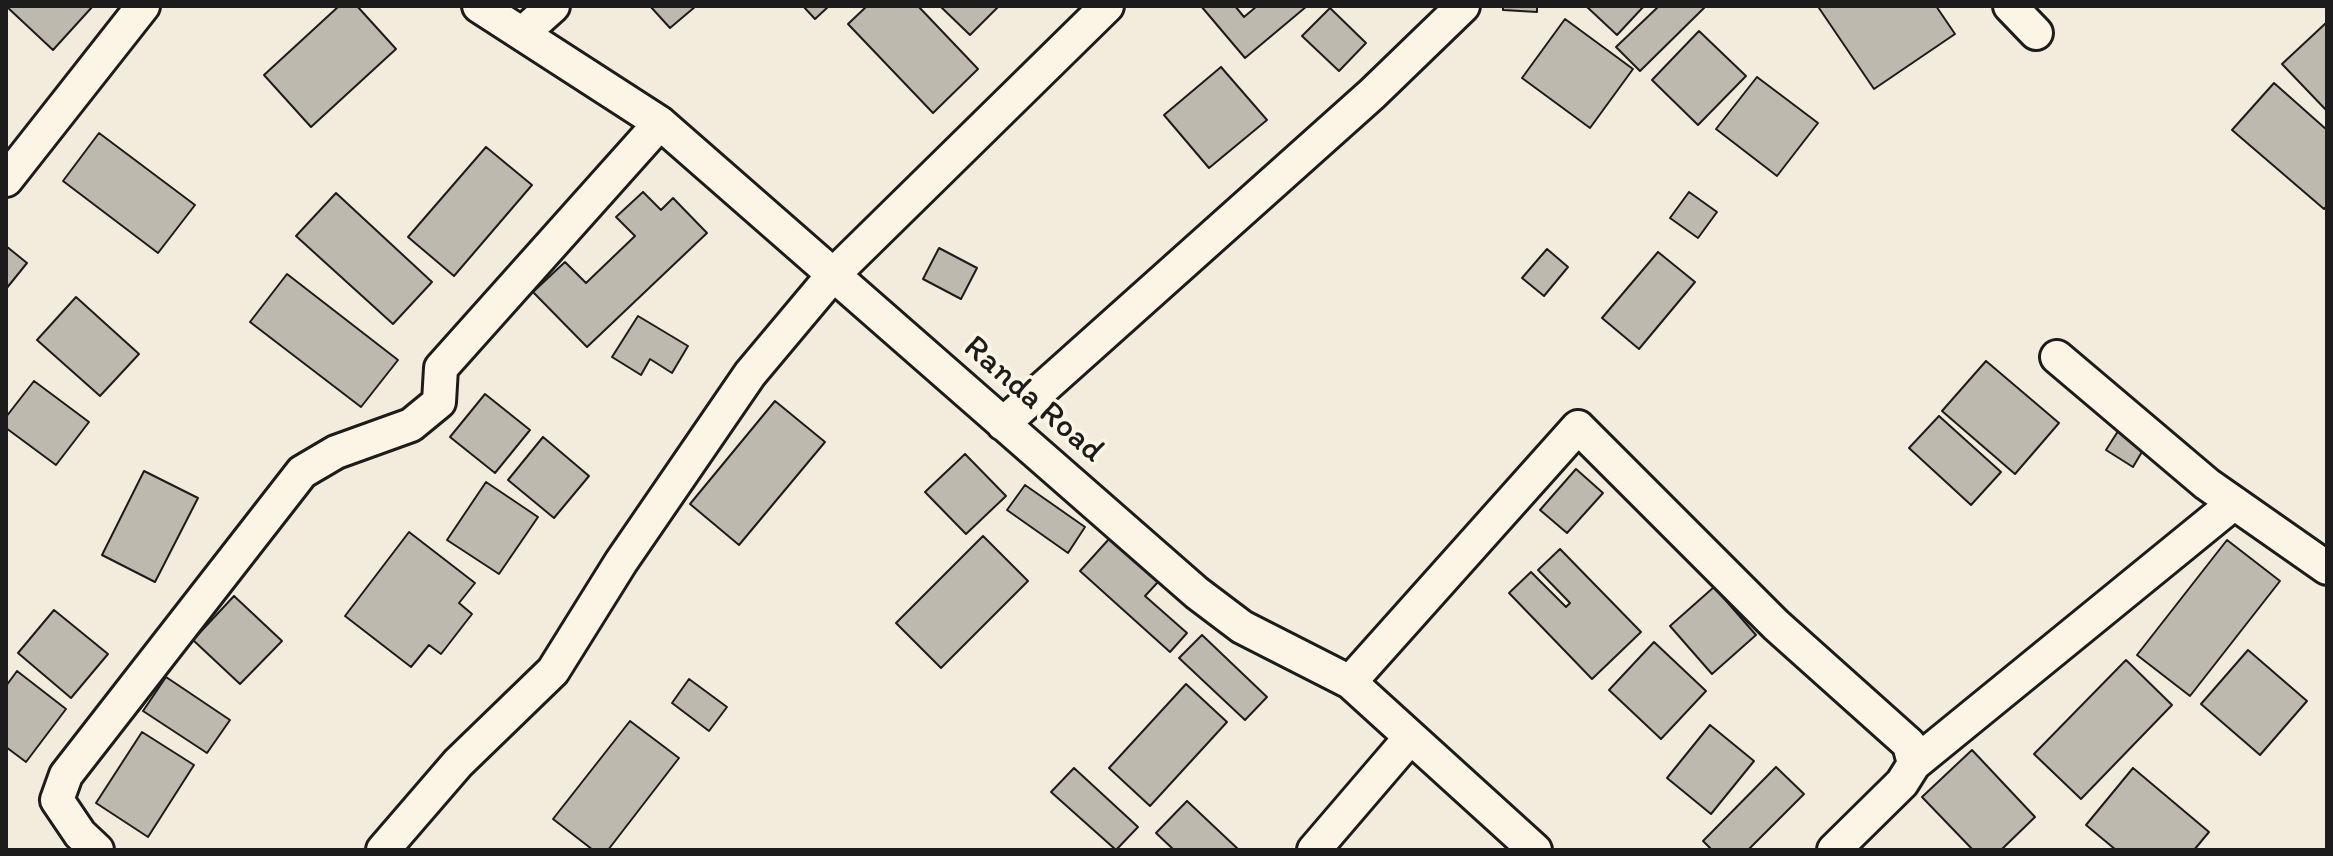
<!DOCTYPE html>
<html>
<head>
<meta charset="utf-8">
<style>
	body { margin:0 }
	#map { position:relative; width:2333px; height:856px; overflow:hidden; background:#f3ecdd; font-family:Itim,sans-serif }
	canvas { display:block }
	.frame { position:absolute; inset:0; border:8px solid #1c1c1c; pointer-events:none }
</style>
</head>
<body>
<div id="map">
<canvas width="2333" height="856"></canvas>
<div class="frame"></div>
</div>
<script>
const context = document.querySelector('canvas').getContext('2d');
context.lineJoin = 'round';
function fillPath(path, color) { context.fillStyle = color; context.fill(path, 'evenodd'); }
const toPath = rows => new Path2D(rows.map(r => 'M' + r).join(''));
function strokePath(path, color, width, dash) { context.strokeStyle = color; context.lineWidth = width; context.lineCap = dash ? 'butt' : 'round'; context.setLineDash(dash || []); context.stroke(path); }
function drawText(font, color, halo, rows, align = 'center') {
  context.font = font + ' Itim,sans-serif'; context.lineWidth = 7; context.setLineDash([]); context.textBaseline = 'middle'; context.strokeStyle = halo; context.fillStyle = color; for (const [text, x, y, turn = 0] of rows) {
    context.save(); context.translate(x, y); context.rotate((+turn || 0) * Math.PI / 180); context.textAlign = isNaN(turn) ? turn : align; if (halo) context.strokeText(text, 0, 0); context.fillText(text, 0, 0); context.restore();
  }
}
const building = toPath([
	[6,6,93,6,53,50,6,6],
	[339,6,357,6,396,49,311,127,264,75,339,6],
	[650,6,696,6,670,28,650,6],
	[803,6,829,6,815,19,803,6],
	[867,6,918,6,978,69,933,113,848,24,867,6],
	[940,6,999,6,970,35,940,6],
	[1201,6,1235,6,1244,17,1257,6,1307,6,1245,58,1201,6],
	[1503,6,1537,6,1537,12,1503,10,1503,6],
	[1586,6,1644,6,1617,35,1586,6],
	[1659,6,1705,7,1640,71,1616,47,1659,6],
	[1822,6,1936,6,1955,34,1874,89,1819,8,1822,6],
	[1330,8,1366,43,1339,71,1302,36,1330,8],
	[1565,19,1633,69,1590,128,1522,78,1565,19],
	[2327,22,2327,111,2282,64,2327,22],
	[1699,31,1746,76,1698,125,1652,80,1699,31],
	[1221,67,1267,120,1209,168,1164,115,1221,67],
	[1757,77,1818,123,1777,176,1716,129,1757,77],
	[2274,83,2327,130,2327,206,2324,209,2232,130,2274,83],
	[99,133,195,205,158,253,63,181,99,133],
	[486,147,532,185,454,276,408,237,486,147],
	[643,192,661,210,673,198,707,233,587,347,533,292,565,262,586,283,635,236,616,217,643,192],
	[1689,192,1717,212,1698,238,1670,218,1689,192],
	[336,193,432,282,393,324,296,236,336,193],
	[6,246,27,263,6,289,6,246],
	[939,248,977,268,961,299,923,279,939,248],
	[1547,249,1568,267,1544,296,1522,278,1547,249],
	[1658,252,1695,282,1639,349,1602,318,1658,252],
	[287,274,398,360,361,407,250,322,287,274],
	[76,297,139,354,100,396,37,340,76,297],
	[638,316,688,346,672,373,650,359,641,375,612,357,638,316],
	[1986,361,2059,423,2015,474,1942,411,1986,361],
	[34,381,89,422,56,465,6,428,6,417,34,381],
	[485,394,530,430,495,473,450,437,485,394],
	[775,401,825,442,739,545,690,504,775,401],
	[1939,416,2001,472,1971,505,1909,448,1939,416],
	[2120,428,2146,445,2133,467,2106,450,2120,428],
	[543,437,589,476,554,518,508,480,543,437],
	[965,454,1006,496,966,534,925,492,965,454],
	[1576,469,1603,493,1567,533,1540,510,1576,469],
	[144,471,198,498,155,582,102,555,144,471],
	[486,482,538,517,499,574,447,540,486,482],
	[1025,485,1085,527,1068,553,1007,510,1025,485],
	[409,532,475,583,459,603,472,614,441,654,429,645,411,667,345,616,409,532],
	[983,536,1028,581,941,668,896,623,983,536],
	[1109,539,1158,582,1145,596,1187,633,1170,652,1080,571,1109,539],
	[2227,540,2280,581,2190,696,2137,655,2227,540],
	[1560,549,1641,632,1592,679,1509,593,1531,572,1566,607,1570,603,1538,570,1560,549],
	[1714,587,1756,635,1712,674,1670,626,1714,587],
	[234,596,282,641,240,684,193,640,234,596],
	[54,610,108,654,71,698,18,653,54,610],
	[1202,635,1267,697,1245,720,1179,658,1202,635],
	[1654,642,1706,691,1661,739,1609,690,1654,642],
	[2248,650,2307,701,2260,755,2201,704,2248,650],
	[2126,660,2172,705,2081,799,2034,754,2126,660],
	[17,671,66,709,26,762,6,747,6,686,17,671],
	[166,677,230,720,207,753,143,711,166,677],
	[689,679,727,707,709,731,672,703,689,679],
	[1186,684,1227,722,1150,806,1109,768,1186,684],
	[630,721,679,758,608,850,593,850,553,819,630,721],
	[1710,725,1754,761,1711,814,1667,778,1710,725],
	[142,732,194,765,148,837,96,803,142,732],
	[1972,750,2035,817,2001,850,1973,850,1922,797,1972,750],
	[1776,767,1804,794,1748,850,1712,850,1703,841,1776,767],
	[1074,768,1138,827,1116,850,1051,792,1074,768],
	[2133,768,2209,832,2194,850,2116,850,2086,825,2133,768],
	[1187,801,1239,850,1174,850,1156,833,1187,801]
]);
fillPath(building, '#beb9ae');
strokePath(building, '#1c1c1c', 2);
const street = toPath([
	[479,6,660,123,1197,593,1242,627,1350,682,1535,850],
	[2010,6,2036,33],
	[524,32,553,6],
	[6,180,143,6],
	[2057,357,2207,484,2327,568],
	[1003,424,1372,94,1463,6],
	[1350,682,1578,427,1776,625,1909,744,1914,764,1902,783,1834,850],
	[1914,764,2234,503],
	[97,850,80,834,57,800,66,775,302,472,336,452,411,425,439,402,441,368,660,123],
	[383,850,458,763,553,671,621,562,750,374,833,275,1107,6],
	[1314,850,1410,738]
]);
strokePath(street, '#1c1c1c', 38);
strokePath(street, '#fcf5e5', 32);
drawText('34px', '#1c1c1c', '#fcf5e5', [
	["Randa Road",1033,400,41]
]);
</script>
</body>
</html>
